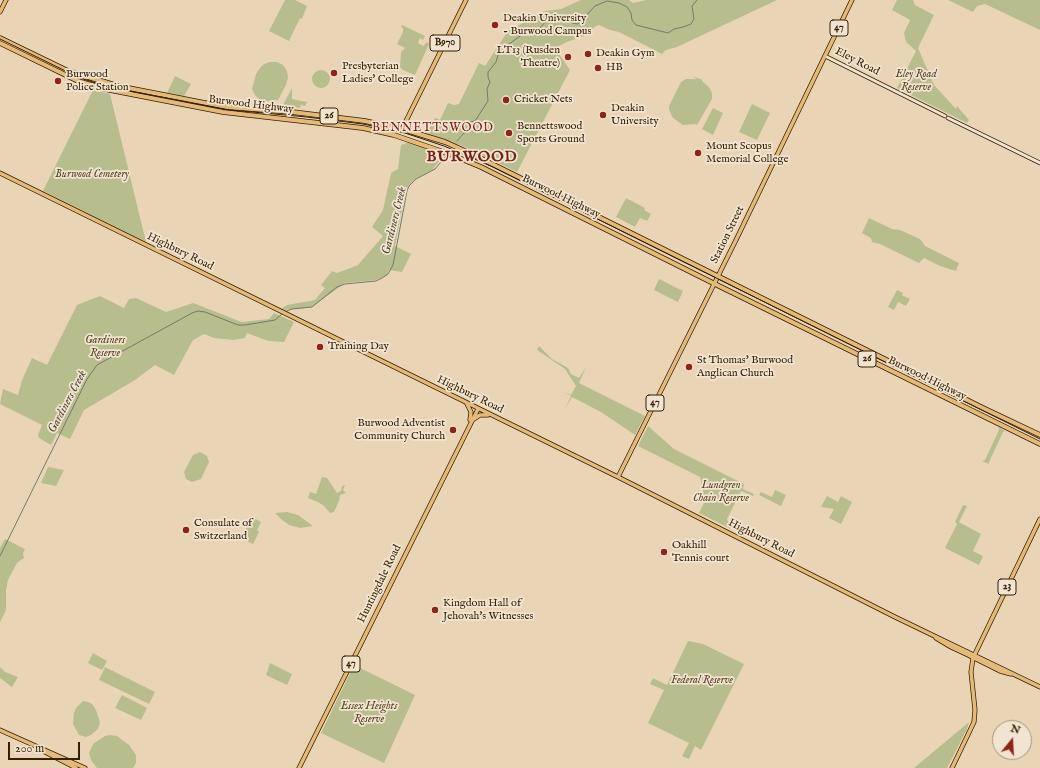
<!DOCTYPE html>
<html>
<head>
<meta charset="utf-8">
<style>
	body { margin:0 }
	#map { position:relative; width:1040px; height:768px; overflow:hidden; background:#e9d5b6; font-family:"IM FELL English",serif }
	canvas { display:block }
	.north { position:absolute; left:992px; top:720px; width:40px; height:40px; box-sizing:border-box; background:#f1e4d0; border:1px solid #a6957d; border-radius:50%; rotate:18deg; font-size:11px; font-weight:700; line-height:16px; text-align:center; color:#351f00 }
	.north::after { content:''; display:block; margin:auto; width:14px; height:18px; background:#8f2418; clip-path:polygon(50% 0,100% 100%,50% 72%,0 100%) }
	.scale { position:absolute; left:8px; top:742px; width:72px; height:18px; box-sizing:border-box; border:2px solid #351f00; border-top:0; padding-left:5px; font-size:12px; line-height:14px; white-space:nowrap; color:#351f00; -webkit-text-stroke:3px #f1e4d0; paint-order:stroke }
</style>
</head>
<body>
<div id="map">
<canvas width="1040" height="768"></canvas>
<div class="north">N</div>
<div class="scale">200 m</div>
</div>
<script>
const context = document.querySelector('canvas').getContext('2d');
context.lineJoin = 'round';
function fillPath(path, color) { context.fillStyle = color; context.fill(path, 'evenodd'); }
const toPath = rows => new Path2D(rows.map(r => 'M' + r).join(''));
function strokePath(path, color, width, dash) { context.strokeStyle = color; context.lineWidth = width; context.lineCap = dash ? 'butt' : 'round'; context.setLineDash(dash || []); context.stroke(path); }
function drawText(font, color, halo, rows, align = 'center') {
  context.font = font + ' "IM FELL English",serif'; context.lineWidth = 3.5; context.setLineDash([]); context.textBaseline = 'middle'; context.strokeStyle = halo; context.fillStyle = color; for (const [text, x, y, turn = 0] of rows) {
    context.save(); context.translate(x, y); context.rotate((+turn || 0) * Math.PI / 180); context.textAlign = isNaN(turn) ? turn : align; if (halo) context.strokeText(text, 0, 0); context.fillText(text, 0, 0); context.restore();
  }
}
fillPath(toPath([
	[285,0,295,0,307,6,302,19,300,18,289,41,269,31],
	[581,0,629,0,633,3,646,0,777,0,677,47,666,50,662,54,619,32,610,30,599,25,596,26,584,36,567,42,555,48,570,70,517,172,465,147,427,133,435,118,440,120,448,103,454,105,459,104,479,63,485,66,508,31,545,11,561,9],
	[897,0,913,0,915,5,934,15,918,48,934,85,956,109,957,106,969,120,967,123,897,88,916,51,906,42,904,33,910,20,892,10],
	[948,0,1040,0,1040,30,985,4,977,6,973,12],
	[402,25,425,36,423,40,420,38,418,43,423,46,427,42,429,44,415,75,403,70,400,67,401,52,405,48,397,44,403,32,403,28,401,27],
	[270,62,277,62,283,65,287,71,288,78,286,85,278,100,265,101,259,99,255,95,252,89,256,74,260,68,264,64],
	'312 79a9 9 0 1 1 18 0a9 9 0 1 1-18 0Z',
	[175,76,191,84,184,96,167,93],
	[692,76,703,80,702,81,709,87,712,93,712,99,697,125,695,124,683,125,677,121,672,117,669,109,669,106,681,82,686,79,697,79],
	[292,88,292,99,307,102,305,106,301,105,300,108,283,105],
	[93,90,110,94,146,242,43,191],
	[752,104,770,113,757,140,739,132],
	[713,108,723,113,713,135,702,129],
	[409,142,444,155,432,170,414,180,408,186,404,199,395,246,411,254,402,272,389,270,386,276,376,280,345,283,312,307,285,310,281,309,287,305,315,300,325,288,321,285,332,271,337,273,358,265,383,236,372,227,383,210,391,173,398,169,401,145],
	[626,198,645,208,644,210,651,214,647,221,640,218,635,227,616,217],
	[869,218,892,229,900,230,920,239,925,246,959,263,956,271,940,266,924,258,919,263,880,244,872,242,871,238,862,233],
	[659,279,683,291,678,302,654,290],
	[897,290,903,293,902,295,910,299,906,306,898,302,894,310,888,307],
	[100,296,124,308,129,299,136,298,166,312,193,303,242,322,269,319,274,313,294,322,284,342,268,341,247,333,245,338,234,340,214,338,204,334,193,340,174,375,155,365,135,380,84,410,70,439,57,433,51,445,39,438,38,435,42,425,0,404,3,389,18,395,22,380,32,358,47,365,77,305],
	[539,346,552,359,568,368,571,374,579,378,586,367,579,383,645,416,635,435,601,412,572,397,565,409,571,396,563,392,571,395,576,386,565,369,537,350],
	[648,426,674,449,744,484,743,489,754,494,753,496,741,491,727,519,731,529,699,513,705,501,700,477,638,446],
	[998,427,1005,431,1003,432,989,462,989,464,982,461,985,460,999,430],
	[200,452,207,456,209,462,201,479,192,482,186,479,184,472,193,455],
	[48,467,64,470,56,486,41,483],
	[322,477,327,478,337,493,341,491,342,486,345,485,343,490,346,493,340,495,339,501,334,512,330,513,324,506,318,502,308,498,310,492,316,494],
	[775,490,786,495,781,506,759,495,761,492,772,497],
	[827,496,838,502,841,496,852,502,841,524,829,518,834,509,821,507],
	[963,505,967,506,959,522,981,534,973,551,983,556,979,565,945,548,957,524,955,522],
	[287,512,298,515,313,526,300,528,289,525,281,519,275,513],
	[252,517,261,522,257,530,259,532,253,544,241,538],
	[5,539,25,549,23,553,24,558,17,563,8,580,6,590,6,610,0,622,0,548],
	[688,641,703,644,744,664,701,750,695,746,689,759,682,756,689,743,648,723,664,690,650,684,653,678,667,685],
	[93,653,107,661,102,670,88,663],
	[270,663,292,674,287,685,266,675],
	[354,665,415,695,384,763,321,733],
	[0,667,5,672,18,677,12,687,0,678],
	[105,667,155,692,149,704,99,680],
	[122,695,147,708,141,720,115,708],
	[83,701,88,702,92,704,96,710,100,722,98,729,91,735,86,737,79,735,73,724,74,713,76,708],
	[969,722,967,729,947,768,914,768],
	[110,735,117,736,129,745,136,755,136,763,133,768,97,768,91,760,89,753,93,744,105,736]
]), '#b8bd8d');
strokePath(toPath([
	[457,141,464,133,468,132,470,122,475,121,488,101,487,89,490,82,488,77,488,72,496,62,498,55,505,51,509,44,523,34,531,31,539,29,547,20,559,21,569,20,572,23,578,24,595,6,607,1,619,3,627,7,631,13,632,20,636,25,668,33,674,29,683,27,691,24,694,19,692,6,697,0],
	[284,312,292,309,312,307,337,287,345,284,376,281,382,278,388,274,393,265,407,191,409,186,416,179,435,169,446,156],
	[0,556,87,379,97,365,192,313,198,311,205,312,238,325,245,325,275,320,282,314]
]), '#717b6c', 1);
const secondary = toPath([
	[825,56,945,116],
	[948,118,1040,163]
]);
const primary = toPath([
	[0,12,6,0],
	[402,129,466,0],
	[0,173,618,477,895,617,1040,687],
	[467,404,471,412,470,420],
	[474,419,480,415,488,415],
	[618,477,736,240,852,0],
	[936,638,951,647,968,655,1000,671,1011,674],
	[0,730,85,768],
	[45,752,76,768],
	[299,768,478,409],
	[952,768,974,722,975,710,971,672,973,658,1040,519]
]);
const highway = toPath([
	[0,38,68,71,118,86,225,107,292,112,365,121,409,131,445,142,474,155,983,408,1040,435],
	[0,43,78,81,105,89,223,112,363,128,394,135,452,155,481,167,719,286,1040,444]
]);
strokePath(secondary, '#351f00', 4.5);
strokePath(primary, '#351f00', 5);
strokePath(highway, '#351f00', 5.5);
strokePath(secondary, '#f1e4d0', 3);
strokePath(primary, '#e4ba7b', 3.5);
strokePath(highway, '#e4ba7b', 4);
strokePath(toPath([
	[0,39,80,78,109,87,230,110,307,117,363,124,405,133,444,146,493,167,1040,439]
]), '#351f00', 1);
for (const [x, y, r, color] of [
	[495,25,4,"#8f2418"],
	[588,54,4,"#8f2418"],
	[568,57,4,"#8f2418"],
	[598,68,4,"#8f2418"],
	[334,73,4,"#8f2418"],
	[58,81,4,"#8f2418"],
	[506,100,4,"#8f2418"],
	[603,115,4,"#8f2418"],
	[509,133,4,"#8f2418"],
	[698,153,4,"#8f2418"],
	[320,347,4,"#8f2418"],
	[689,367,4,"#8f2418"],
	[453,430,4,"#8f2418"],
	[186,530,4,"#8f2418"],
	[664,552,4,"#8f2418"],
	[435,610,4,"#8f2418"]
]) { const dot = new Path2D(); dot.arc(x, y, r, 0, 2 * Math.PI); context.fillStyle = color; context.fill(dot); strokePath(dot, '#f1e4d0', 1.5); }
for (const [x, y, w] of [
	[839,28,18],
	[445,43,30],
	[329,116,18],
	[867,359,18],
	[655,403,18],
	[1007,587,18],
	[351,664,18]
]) { const box = new Path2D(); box.roundRect(x - w / 2, y - 8, w, 16, 3); context.fillStyle = '#f1e4d0'; context.fill(box); strokePath(box, '#351f00', 1); }
drawText('bold 10px', '#351f00', null, [
	["47",839,28],
	["B970",445,43],
	["26",329,116],
	["26",867,359],
	["47",655,403],
	["23",1007,587],
	["47",351,664]
]);
drawText('11px', '#351f00', '#f1e4d0', [
	["Deakin University",503,19],
	["- Burwood Campus",503,32],
	["LT13 (Rusden",560,51,"right"],
	["Theatre)",560,64,"right"],
	["Deakin Gym",596,54],
	["Presbyterian",342,67],
	["Ladies' College",342,80],
	["HB",606,68],
	["Burwood",66,75],
	["Police Station",66,88],
	["Cricket Nets",514,100],
	["Deakin",611,109],
	["University",611,122],
	["Bennettswood",517,127],
	["Sports Ground",517,140],
	["Mount Scopus",706,147],
	["Memorial College",706,160],
	["Training Day",328,347],
	["St Thomas' Burwood",697,361],
	["Anglican Church",697,374],
	["Burwood Adventist",445,424,"right"],
	["Community Church",445,437,"right"],
	["Consulate of",194,524],
	["Switzerland",194,537],
	["Oakhill",672,546],
	["Tennis court",672,559],
	["Kingdom Hall of",443,604],
	["Jehovah's Witnesses",443,617]
], 'left');
drawText('11px', '#351f00', '#f1e4d0', [
	["Eley Road",857,62,27],
	["Burwood Highway",251,105,7],
	["Burwood Highway",561,197,26],
	["Station Street",728,235,-64],
	["Highbury Road",180,252,26],
	["Burwood Highway",927,379,26],
	["Highbury Road",470,395,26],
	["Highbury Road",761,539,27],
	["Huntingdale Road",380,584,-64]
]);
drawText('italic 11px', '#564623', '#f1e4d0', [
	["Eley Road",916,75],
	["Reserve",916,88],
	["Burwood Cemetery",92,175],
	["Gardiners",105,341],
	["Reserve",105,354],
	["Lundgren",721,486],
	["Chain Reserve",721,499],
	["Federal Reserve",702,681],
	["Essex Heights",369,707],
	["Reserve",369,720]
]);
context.letterSpacing = '1px';
drawText('12px', '#7a1f14', '#f1e4d0', [
	["BENNETTSWOOD",433,129]
]);
context.letterSpacing = '0px';
drawText('italic 12px', '#534d36', '#f1e4d0', [
	["Gardiners Creek",395,221,-76],
	["Gardiners Creek",68,402,-62]
]);
context.letterSpacing = '1px';
drawText('bold 15px', '#7a1f14', '#f1e4d0', [
	["BURWOOD",472,158]
]);
context.letterSpacing = '0px';
</script>
</body>
</html>
